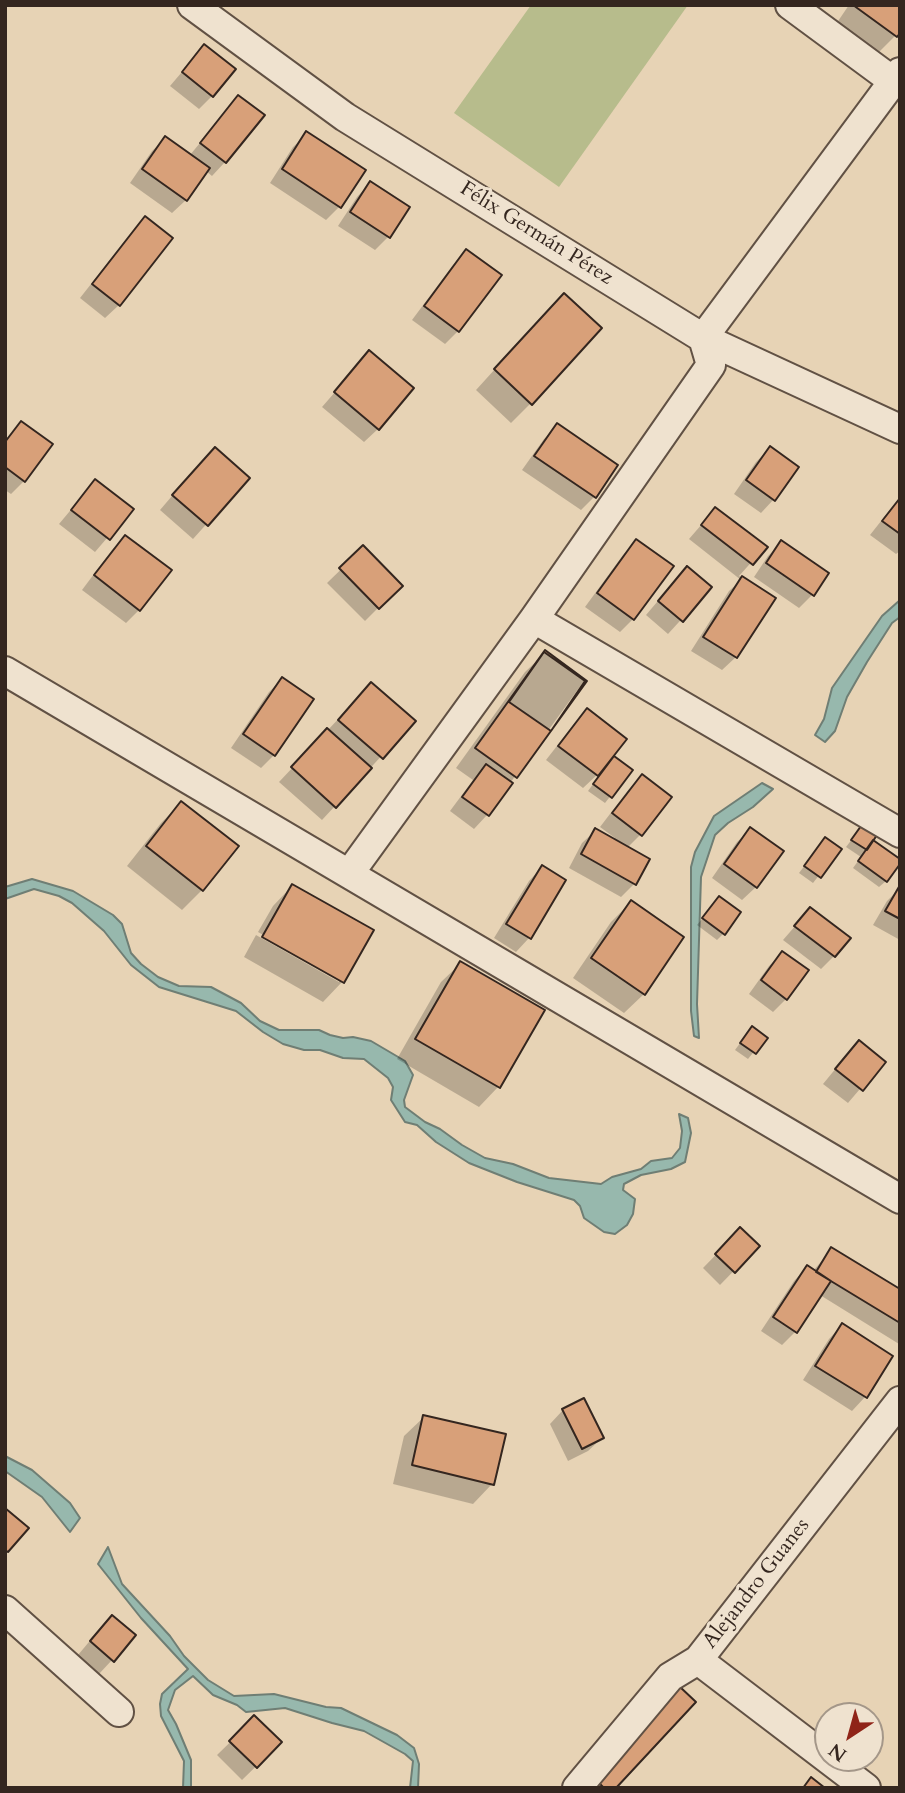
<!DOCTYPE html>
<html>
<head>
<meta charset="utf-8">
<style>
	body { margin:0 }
	#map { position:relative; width:905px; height:1793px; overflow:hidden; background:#e7d3b5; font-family:Cardo,serif }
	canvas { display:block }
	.frame { position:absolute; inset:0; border:7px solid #34261f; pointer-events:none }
	.north { position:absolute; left:814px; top:1702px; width:70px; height:70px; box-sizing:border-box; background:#efe2cf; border:2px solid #a49789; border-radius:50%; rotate:216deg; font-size:19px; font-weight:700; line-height:28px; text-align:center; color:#34261f }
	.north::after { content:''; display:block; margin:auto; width:24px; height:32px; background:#8f2418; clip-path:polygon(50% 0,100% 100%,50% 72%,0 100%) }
</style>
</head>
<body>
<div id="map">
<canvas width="905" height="1793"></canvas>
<div class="frame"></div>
<div class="north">N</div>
</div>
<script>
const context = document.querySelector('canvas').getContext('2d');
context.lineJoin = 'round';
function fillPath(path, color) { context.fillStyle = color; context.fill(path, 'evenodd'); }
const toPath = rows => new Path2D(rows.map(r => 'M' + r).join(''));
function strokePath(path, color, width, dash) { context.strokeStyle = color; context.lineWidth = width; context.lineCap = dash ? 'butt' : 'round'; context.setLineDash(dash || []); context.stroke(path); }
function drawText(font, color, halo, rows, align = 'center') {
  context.font = font + ' Cardo,serif'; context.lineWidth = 6; context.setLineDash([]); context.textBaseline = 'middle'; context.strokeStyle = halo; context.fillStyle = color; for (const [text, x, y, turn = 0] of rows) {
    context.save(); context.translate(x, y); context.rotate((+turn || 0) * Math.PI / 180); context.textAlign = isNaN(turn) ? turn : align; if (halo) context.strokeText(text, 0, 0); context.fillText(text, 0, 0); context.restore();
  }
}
fillPath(toPath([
	[531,5,688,5,559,187,454,113]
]), '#b7bc8c');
const water = toPath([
	[900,600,900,617,892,623,867,662,847,697,835,731,825,742,815,735,824,719,832,688,882,616,900,600],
	[762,783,773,789,753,807,728,823,715,835,701,877,697,1004,699,1038,694,1036,691,1011,691,867,695,852,714,816,762,783],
	[32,879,73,891,113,915,122,924,131,953,141,964,158,977,179,986,211,987,241,1003,260,1021,279,1030,319,1030,330,1035,343,1038,353,1037,371,1041,405,1061,413,1075,404,1100,405,1107,425,1122,440,1129,462,1145,485,1158,513,1164,549,1178,601,1184,612,1177,641,1169,651,1161,672,1158,680,1148,682,1131,679,1114,688,1118,691,1133,685,1162,671,1169,641,1175,624,1184,623,1190,635,1199,633,1214,627,1225,615,1234,604,1232,584,1218,580,1206,574,1200,517,1182,469,1163,436,1142,417,1125,405,1122,391,1100,393,1087,388,1078,364,1059,343,1058,320,1050,304,1050,283,1044,263,1032,236,1011,159,987,131,965,104,931,72,903,59,896,34,889,5,899,5,887,32,879],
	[5,1456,32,1470,70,1503,80,1518,70,1532,42,1497,5,1471,5,1456],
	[108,1547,122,1584,170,1636,184,1656,208,1680,234,1696,274,1694,326,1707,341,1708,397,1735,414,1748,419,1764,418,1788,410,1788,413,1761,405,1754,364,1731,332,1723,285,1708,246,1712,237,1705,213,1695,193,1676,175,1690,168,1710,176,1724,191,1760,191,1788,183,1788,184,1761,161,1716,160,1704,162,1694,188,1669,141,1618,98,1564,108,1547]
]);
fillPath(water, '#97b8ad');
strokePath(water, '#6f7e74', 2);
fillPath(toPath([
	[849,5,900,5,895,36,876,55,834,27],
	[204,46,212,96,199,109,170,86],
	[238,97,225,162,212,176,206,171,186,200,172,213,130,183,152,151,166,138,190,155],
	[307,134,339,207,326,220,270,183,293,147],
	[370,183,408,208,388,237,375,250,338,226,357,197],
	[145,219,119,305,105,318,80,298,132,232],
	[467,251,458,331,445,344,412,320,453,265],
	[544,315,531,403,511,423,476,390],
	[369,353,378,429,364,442,322,407],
	[21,423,24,481,11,494,5,490,5,440],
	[557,426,615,466,594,497,581,510,522,470,544,439],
	[770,448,774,499,761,513,734,494,756,462],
	[201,462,248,478,193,539,160,510],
	[95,481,132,509,95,552,59,524],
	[900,497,900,551,896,554,870,535],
	[715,509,765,547,739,576,774,599,736,657,722,670,691,651,729,591,741,580,689,539],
	[125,537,139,610,126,623,82,590,112,550],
	[636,542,633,619,620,632,585,607,623,555],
	[781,543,827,574,812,595,799,608,754,577,768,556],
	[363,548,400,586,365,621,327,583],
	[674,582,710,588,668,634,646,615],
	[545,653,584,681,487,815,474,829,450,811,473,780,456,768,525,672],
	[282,679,274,755,261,768,231,748,269,692],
	[358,698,413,722,322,820,279,782],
	[587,711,611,756,631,770,605,803,588,791,599,776,598,774,583,788,546,760,574,724],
	[642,776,641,834,627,848,634,884,621,897,569,868,582,843,596,830,614,840,615,838,600,827,629,789],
	[181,803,202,890,182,910,127,866,161,823],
	[866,821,886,881,879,887,853,868,861,857,846,847],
	[751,829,781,851,756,887,742,900,712,878,737,842],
	[825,839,839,850,813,883,799,873],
	[542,867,564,880,529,938,516,952,494,938,529,881],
	[292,886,342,982,323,1002,244,957,256,935,339,982,339,978,258,932,273,906],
	[900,888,900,940,873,925,887,901],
	[719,898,723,934,717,940,697,925],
	[631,902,644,994,624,1013,573,978,611,922],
	[810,909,834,956,821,969,783,940],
	[782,953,786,999,773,1012,749,994,769,966],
	[461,963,498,1087,479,1107,397,1059,441,982],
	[746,1035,765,1038,748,1059,735,1050],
	[846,1056,883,1062,848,1103,823,1084],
	[740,1230,758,1246,720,1285,703,1268],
	[832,1249,900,1291,899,1344,820,1295,795,1332,782,1345,761,1331,794,1281,807,1267,813,1271],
	[842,1325,891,1357,865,1397,852,1411,803,1380,829,1339],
	[563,1410,602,1438,588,1451,568,1461,550,1424],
	[424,1417,492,1484,473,1504,393,1484,404,1436],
	[99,1630,112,1660,99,1674,78,1655],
	[255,1718,280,1743,242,1780,217,1755]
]), '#0003');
const building = toPath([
	[853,5,900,5,900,33,897,37,853,5],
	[204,44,236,69,213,97,182,72,204,44],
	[238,95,265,115,226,163,200,143,238,95],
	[306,131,366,170,341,208,282,169,306,131],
	[165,136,210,168,187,201,142,169,165,136],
	[370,181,410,207,390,238,350,212,370,181],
	[145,216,173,238,120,306,92,284,145,216],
	[466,249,502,275,459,332,424,306,466,249],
	[564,293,602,328,532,405,494,369,564,293],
	[369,350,414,388,379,430,334,392,369,350],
	[21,421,53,444,25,482,5,467,5,442,21,421],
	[557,423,618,465,596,498,534,456,557,423],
	[770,446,799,467,775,501,746,480,770,446],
	[215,447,250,478,208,526,172,495,215,447],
	[95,479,134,509,110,540,71,510,95,479],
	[900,498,900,534,882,521,900,498],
	[715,507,768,547,753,565,701,525,715,507],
	[125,535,172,570,140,611,94,575,125,535],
	[636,539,674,566,634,620,597,593,636,539],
	[781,540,829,573,814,596,766,563,781,540],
	[363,545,403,586,379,609,339,568,363,545],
	[687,566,712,587,683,622,658,601,687,566],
	[742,576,776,598,737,658,703,637,742,576],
	[545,650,587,681,517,778,475,748,545,650],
	[544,652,585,681,551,731,509,702,544,652],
	[282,677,314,699,275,756,243,734,282,677],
	[371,682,416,721,383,759,338,720,371,682],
	[587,708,627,739,598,776,558,746,587,708],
	[327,728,372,768,336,808,291,767,327,728],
	[614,756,633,770,612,798,593,784,614,756],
	[486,764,513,783,489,816,462,797,486,764],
	[642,774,672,797,642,836,612,813,642,774],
	[181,801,239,846,203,891,146,846,181,801],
	[866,819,881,829,867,850,851,840,866,819],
	[750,827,784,851,757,888,724,864,750,827],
	[595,828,650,859,636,885,581,854,595,828],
	[825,837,842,849,821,878,804,866,825,837],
	[873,840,900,859,900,864,887,882,858,861,873,840],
	[542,865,566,880,531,939,506,924,542,865],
	[292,884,374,930,344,983,262,937,292,884],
	[900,885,900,919,885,911,900,885],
	[719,896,741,912,725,935,702,918,719,896],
	[631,900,684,937,645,995,591,958,631,900],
	[810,907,851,938,835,957,794,926,810,907],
	[782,951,809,970,787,1000,761,980,782,951],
	[460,961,545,1010,500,1088,415,1039,460,961],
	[752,1026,768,1038,756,1054,740,1043,752,1026],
	[859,1040,886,1062,863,1091,835,1069,859,1040],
	[740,1227,760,1246,735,1273,715,1254,740,1227],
	[831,1247,900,1289,900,1323,816,1272,831,1247],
	[807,1265,831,1281,797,1333,773,1317,807,1265],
	[842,1323,893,1356,867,1398,815,1366,842,1323],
	[584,1398,604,1438,582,1449,562,1409,584,1398],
	[423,1415,506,1434,494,1485,412,1465,423,1415],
	[5,1508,29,1528,8,1552,5,1550,5,1508],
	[112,1615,136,1635,114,1662,90,1641,112,1615],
	[679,1686,696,1702,616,1788,604,1788,593,1777,679,1686],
	[254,1715,282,1742,257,1768,229,1741,254,1715],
	[811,1777,825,1788,803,1788,811,1777]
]);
fillPath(building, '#d8a079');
strokePath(building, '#34261f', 2);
const minor = toPath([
	[192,5,345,117,703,338,900,429],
	[790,5,893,81],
	[534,619,900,833],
	[5,671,900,1199],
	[349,874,534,619,711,365,703,338,900,72],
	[5,1610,119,1712],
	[698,1660,866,1788],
	[577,1788,670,1677,698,1660,900,1401]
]);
strokePath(minor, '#615144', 32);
strokePath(minor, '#efe2cf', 28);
drawText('21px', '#34261f', '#efe2cf', [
	["Félix Germán Pérez",536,234,32],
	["Alejandro Guanes",757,1584,-52]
]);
</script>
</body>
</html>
